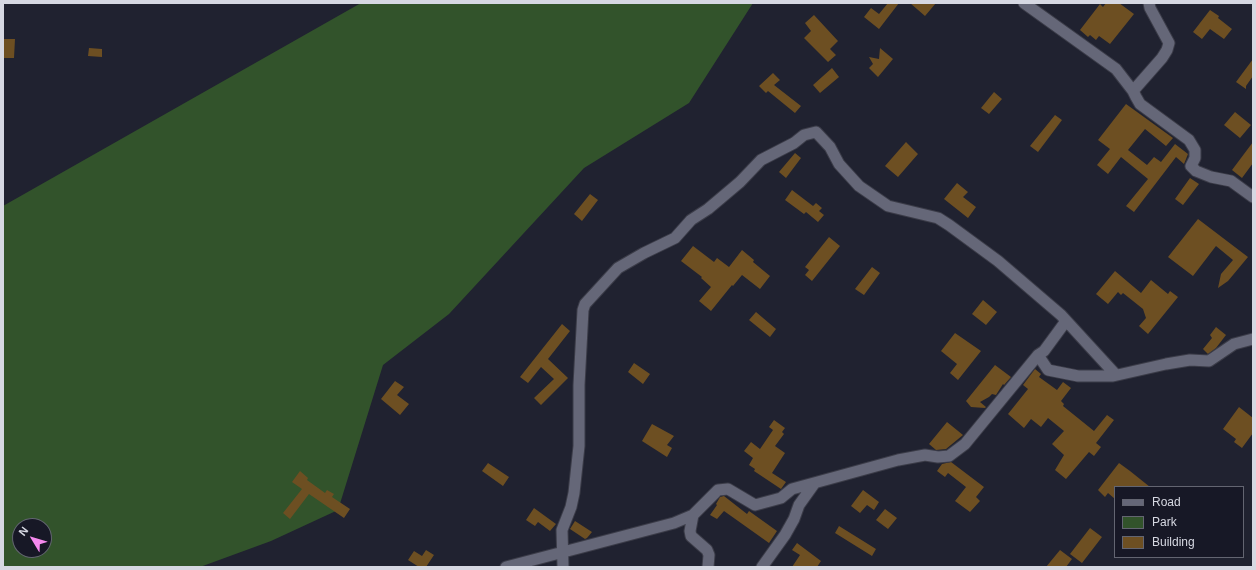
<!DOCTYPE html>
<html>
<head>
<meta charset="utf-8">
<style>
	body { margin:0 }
	#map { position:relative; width:1256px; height:570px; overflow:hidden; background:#202230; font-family:Arial,sans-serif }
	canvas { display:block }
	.frame { position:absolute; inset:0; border:4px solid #d6d8e2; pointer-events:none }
	.legend { position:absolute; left:1114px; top:486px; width:130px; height:72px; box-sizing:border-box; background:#171826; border:1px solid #636571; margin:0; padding:5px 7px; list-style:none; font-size:12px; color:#d6d8e2 }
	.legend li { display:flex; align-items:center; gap:8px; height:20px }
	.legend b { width:20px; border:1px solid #636571 }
	.north { position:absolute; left:12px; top:518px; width:40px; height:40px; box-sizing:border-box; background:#171826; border:1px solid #636571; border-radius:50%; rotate:308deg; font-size:11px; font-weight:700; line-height:16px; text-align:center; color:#d6d8e2 }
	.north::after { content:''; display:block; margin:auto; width:14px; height:18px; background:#f589ee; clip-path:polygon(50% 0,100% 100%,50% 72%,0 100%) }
</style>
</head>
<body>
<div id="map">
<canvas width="1256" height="570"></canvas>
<div class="frame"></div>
<ul class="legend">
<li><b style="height:5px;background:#656778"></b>Road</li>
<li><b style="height:11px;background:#32532b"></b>Park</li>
<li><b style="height:11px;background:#6d4f22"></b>Building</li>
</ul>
<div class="north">N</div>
</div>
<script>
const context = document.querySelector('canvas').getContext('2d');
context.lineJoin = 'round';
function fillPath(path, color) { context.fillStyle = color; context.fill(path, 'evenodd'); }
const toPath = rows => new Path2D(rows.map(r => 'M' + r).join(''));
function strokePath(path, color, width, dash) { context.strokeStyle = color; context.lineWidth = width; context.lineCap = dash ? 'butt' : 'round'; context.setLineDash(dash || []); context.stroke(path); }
fillPath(toPath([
	[361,3,753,3,689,103,584,168,449,314,383,365,338,510,271,541,200,567,3,567,3,206],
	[20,526,44,526,44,550,20,550]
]), '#32532b');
fillPath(toPath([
	[888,3,899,3,879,29,864,17,871,8,879,14],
	[910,3,936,3,925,16],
	[1106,3,1119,3,1134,14,1110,44,1099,36,1096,40,1090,35,1088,37,1080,30,1100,4,1103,7],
	[1210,10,1219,16,1218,18,1232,29,1224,39,1210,29,1202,39,1193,32],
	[814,15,838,41,830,49,836,55,828,62,804,38,811,31,805,23],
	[4,39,15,39,14,58,4,58],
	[89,48,102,49,102,57,88,56],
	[880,48,893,59,878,77,869,68,873,64,869,57,879,59],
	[1253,59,1253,76,1246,86,1246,89,1236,82],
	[832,68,839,77,820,93,813,85],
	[773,73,780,80,774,85,801,106,795,113,768,91,766,93,759,86],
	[994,92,1002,99,989,114,981,108],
	[1126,104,1173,138,1166,146,1145,129,1128,150,1147,165,1154,157,1161,162,1175,144,1188,154,1184,164,1176,157,1134,212,1126,206,1148,179,1121,157,1108,174,1097,165,1110,149,1098,140],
	[1235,112,1251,125,1240,138,1224,125],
	[1055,115,1062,120,1038,152,1030,146],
	[906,142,918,154,898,177,885,166],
	[1253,142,1253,163,1242,178,1232,170],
	[795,153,801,158,786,178,779,172],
	[1190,178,1199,184,1183,205,1175,199],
	[957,183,968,192,963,197,976,207,968,218,944,199],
	[792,190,813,206,816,203,822,208,819,211,824,215,818,222,806,212,804,214,785,200],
	[590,194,598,200,582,221,574,214],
	[1198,219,1248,257,1228,281,1218,288,1221,274,1233,260,1216,246,1193,276,1168,257],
	[829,237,840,246,812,281,805,275,809,270,805,267],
	[693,246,714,262,717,258,729,267,742,250,754,260,753,262,770,276,760,289,742,275,733,286,732,285,711,311,699,301,711,287,701,278,702,277,681,261],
	[872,267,880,273,864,295,855,289],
	[1115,271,1141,293,1151,280,1168,294,1170,291,1178,297,1148,334,1139,326,1146,318,1143,309,1123,293,1121,295,1118,292,1108,304,1096,294],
	[983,300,997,312,986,325,972,314],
	[756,312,776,329,770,337,749,320],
	[562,324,570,331,548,359,568,378,541,405,534,398,554,379,541,367,528,383,520,377],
	[1216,327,1226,335,1216,348,1208,354,1203,349,1212,338,1210,335],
	[955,333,981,351,958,380,950,373,957,364,941,351],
	[634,363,650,374,643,384,628,372],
	[995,365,1011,377,1004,385,1003,384,996,395,992,394,989,397,980,402,986,407,985,408,971,407,966,401],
	[1035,369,1041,374,1039,377,1057,390,1063,382,1071,388,1061,401,1064,404,1063,406,1094,431,1107,415,1114,420,1096,443,1101,447,1094,456,1089,452,1066,479,1055,470,1064,455,1052,444,1064,431,1048,418,1041,427,1031,419,1024,428,1008,414,1028,389,1023,385],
	[395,381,404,387,397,395,409,404,400,415,381,399],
	[1239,407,1253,418,1253,433,1242,448,1234,442,1236,439,1223,429],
	[774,420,785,428,782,432,784,434,775,446,785,453,772,473,786,482,781,489,754,471,755,469,749,465,753,458,744,451,751,442,760,449,773,430,769,427],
	[947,422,963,435,946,449,936,450,929,444],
	[652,424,674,436,667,445,672,448,667,457,642,441],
	[951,462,984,487,976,497,980,501,970,512,955,501,966,487,948,473,945,477,937,471,942,464],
	[488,463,509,477,503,486,482,471],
	[1119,463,1130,471,1150,487,1115,487,1115,499,1108,493,1105,497,1098,490],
	[300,471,308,478,307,480,325,493,327,490,334,494,332,497,350,509,344,518,309,494,290,519,283,513,302,489,292,482],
	[863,490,879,502,874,510,867,505,860,513,851,506],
	[724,496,747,514,749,511,777,531,769,543,724,511,717,519,710,515,717,505,716,504,720,497],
	[534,508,556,524,550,531,538,522,535,526,526,520],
	[885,509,897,518,888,529,876,520],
	[575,521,592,532,587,538,585,539,570,529],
	[839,526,876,549,872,556,835,533],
	[1090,528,1102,537,1082,563,1070,554],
	[797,543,821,561,817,567,792,567,800,555,792,550],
	[426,550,434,555,426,567,419,567,408,560,414,551,422,556],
	[1060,550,1072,559,1066,567,1046,567]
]), '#6d4f22');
const minor = toPath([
	[1024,3,1116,69,1133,91],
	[1149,3,1150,8,1169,43,1167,50,1162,58,1133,91,1136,97,1140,104,1189,140,1195,150,1195,158,1191,166,1196,171,1211,177,1231,181,1253,197],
	[1038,355,1044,351,1066,321],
	[693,515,690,531,691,536,707,550,709,555,708,567],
	[506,567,674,523,693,515,718,490,728,489,755,505,781,498,792,489,898,460,925,455,938,457,949,456,965,444,1038,355,1048,370,1078,376,1113,376,1166,364,1190,360,1209,361,1234,344,1253,339],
	[563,567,562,530,571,507,574,493,579,446,579,385,583,310,585,304,618,268,644,253,675,238,691,220,708,209,740,182,761,160,794,143,804,135,816,132,830,147,839,164,859,186,888,206,938,218,949,225,998,261,1061,315,1116,375],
	[762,567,785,535,794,519,799,505,814,484]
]);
strokePath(minor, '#3b3c48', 13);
strokePath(minor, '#656778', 11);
</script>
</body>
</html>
